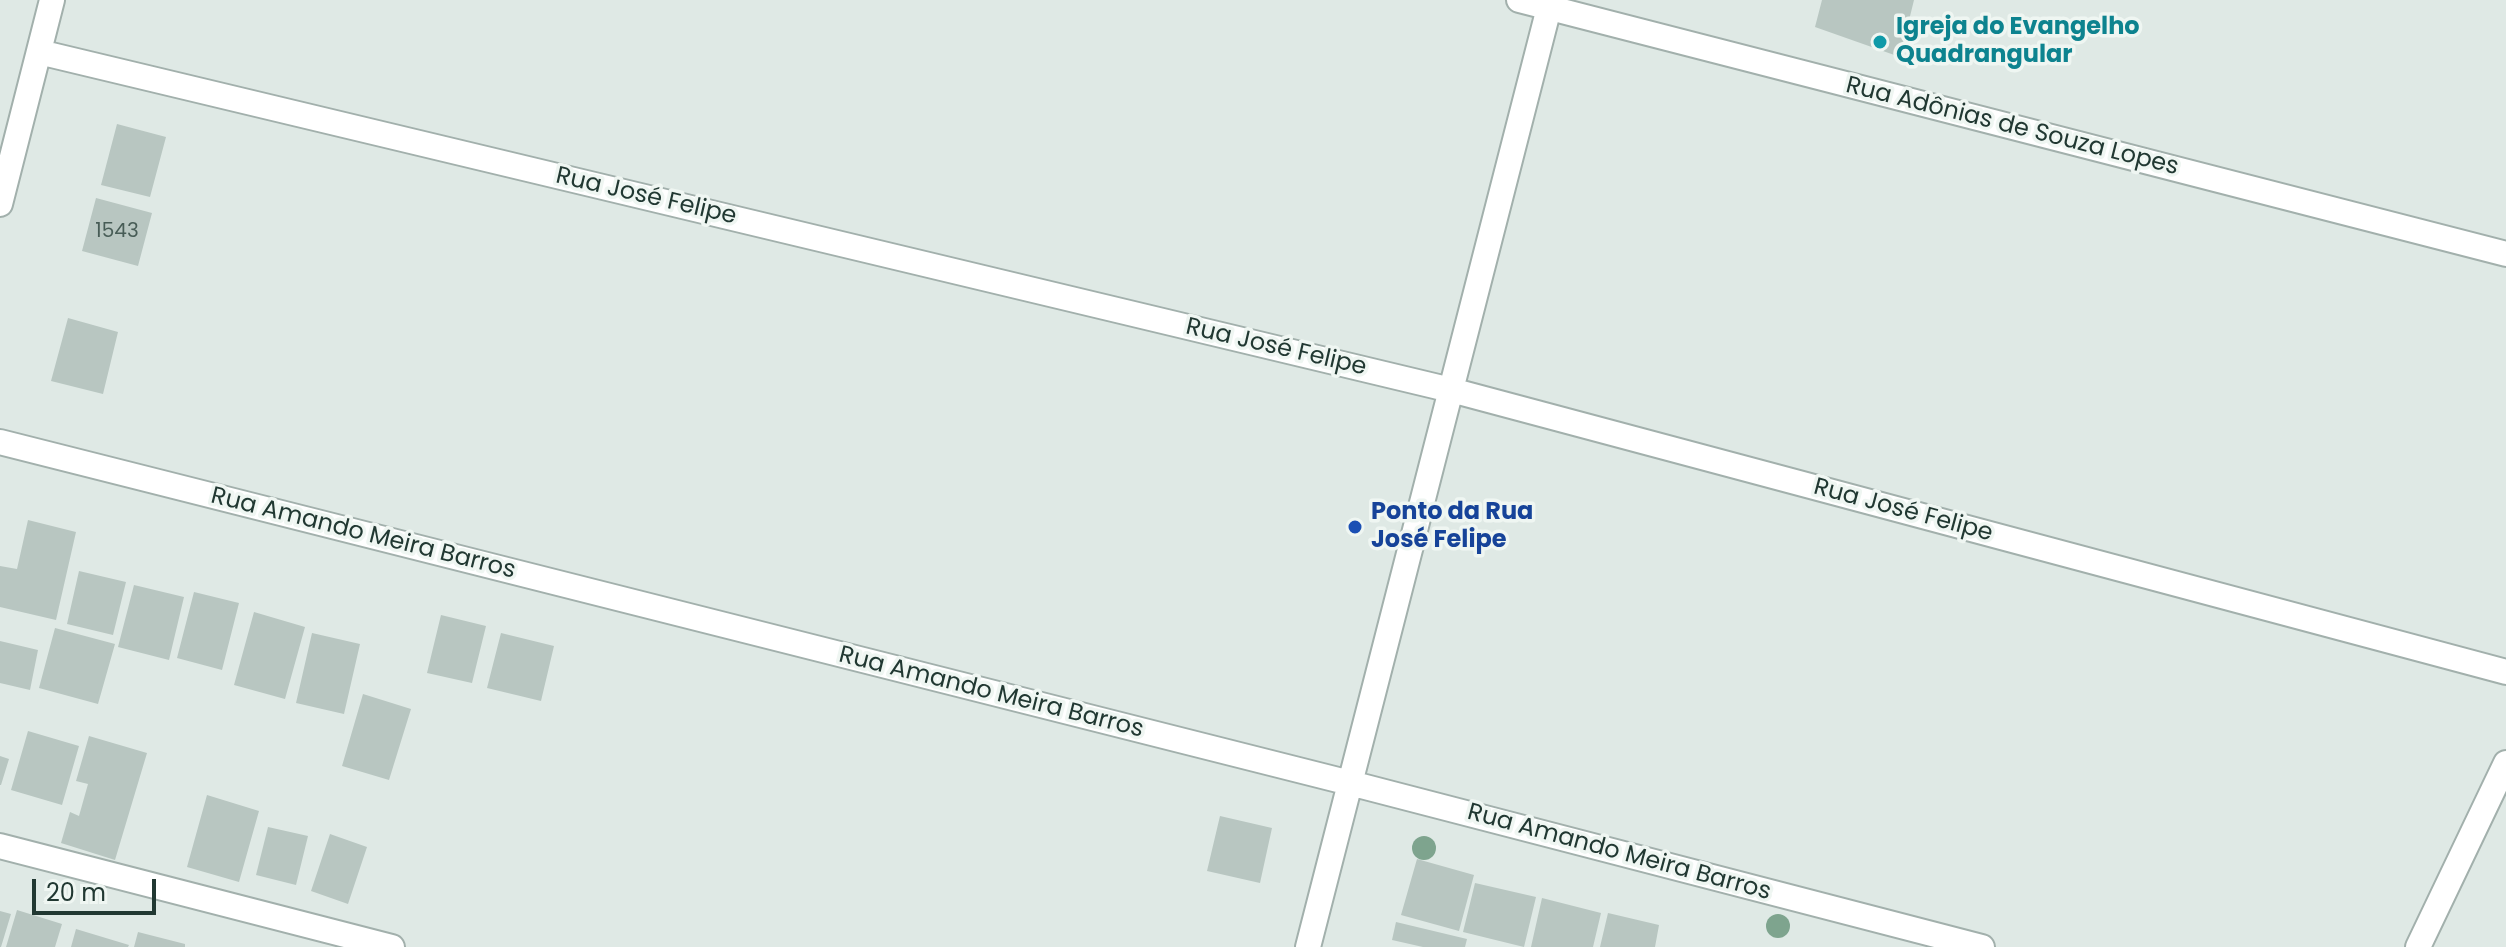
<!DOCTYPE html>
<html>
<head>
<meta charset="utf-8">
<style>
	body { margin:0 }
	#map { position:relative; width:2506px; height:947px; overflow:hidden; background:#dfe9e5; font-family:Poppins,sans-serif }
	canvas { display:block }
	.scale { position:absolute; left:32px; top:879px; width:124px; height:36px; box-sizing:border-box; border:4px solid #213832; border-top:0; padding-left:10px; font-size:24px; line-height:28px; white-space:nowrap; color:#213832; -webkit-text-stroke:6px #eff6f2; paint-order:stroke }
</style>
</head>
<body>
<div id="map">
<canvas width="2506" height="947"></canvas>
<div class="scale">20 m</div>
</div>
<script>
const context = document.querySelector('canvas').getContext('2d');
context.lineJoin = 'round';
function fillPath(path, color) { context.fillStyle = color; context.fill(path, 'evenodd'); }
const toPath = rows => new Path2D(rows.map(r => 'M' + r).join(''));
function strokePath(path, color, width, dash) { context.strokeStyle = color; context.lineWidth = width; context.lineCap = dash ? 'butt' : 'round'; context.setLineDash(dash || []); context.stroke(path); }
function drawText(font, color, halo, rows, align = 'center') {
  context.font = font + ' Poppins,sans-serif'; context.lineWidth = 7; context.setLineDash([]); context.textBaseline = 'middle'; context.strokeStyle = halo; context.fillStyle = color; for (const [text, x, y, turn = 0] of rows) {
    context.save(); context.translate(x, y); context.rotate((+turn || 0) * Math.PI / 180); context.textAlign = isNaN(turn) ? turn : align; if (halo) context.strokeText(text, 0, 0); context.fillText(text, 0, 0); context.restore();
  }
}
fillPath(toPath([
	[1822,0,1914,0,1900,57,1815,27],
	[117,124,166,137,150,197,101,185],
	[96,198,152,213,138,266,82,251],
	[68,318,118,332,103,394,51,381],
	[28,520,76,532,56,620,0,607,0,566,17,569],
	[79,571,126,582,113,635,67,624],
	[134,585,184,597,169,660,118,647],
	[194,592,239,603,222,670,177,658],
	[254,612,305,627,285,699,234,685],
	[441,615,486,626,472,683,427,673],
	[55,628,115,644,98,704,39,688],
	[312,633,360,644,344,714,296,703],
	[501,633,554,646,541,701,487,688],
	[0,641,38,650,30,690,0,683],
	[363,694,411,709,389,780,342,766],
	[28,731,79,746,62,805,11,790],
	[89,736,147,753,115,860,61,843,70,812,79,816,88,784,76,781],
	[0,756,9,759,1,785,0,785],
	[207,795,259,811,239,882,187,867],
	[1220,816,1272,828,1260,883,1207,871],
	[268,827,308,836,296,885,256,875],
	[330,834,367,847,348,904,311,891],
	[1417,859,1474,875,1459,931,1401,915],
	[1475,883,1536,897,1524,947,1463,932],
	[1542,898,1601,913,1593,947,1531,947],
	[17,910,62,924,55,947,6,947],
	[0,911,11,914,1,947,0,947],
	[1608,913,1659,925,1655,947,1600,947],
	[1396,922,1467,939,1465,947,1423,947,1392,940],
	[76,929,129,945,128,947,71,947],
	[138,932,185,944,185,947,134,947]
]), '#b8c6c1');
const minor = toPath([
	[1519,0,2506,254],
	[39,52,1451,390,2506,672],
	[0,204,52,0],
	[0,442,1350,783,1982,947],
	[0,846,392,947],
	[1308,947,1551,0],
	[2418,947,2506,763]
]);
strokePath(minor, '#a2b0ac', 28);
strokePath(minor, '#fff', 24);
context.fillStyle = '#7ea48e';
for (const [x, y] of [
	[1424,848],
	[1778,926]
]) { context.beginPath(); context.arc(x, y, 12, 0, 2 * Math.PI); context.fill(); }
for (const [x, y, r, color] of [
	[1880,42,8,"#0f9aa8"],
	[1355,527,8,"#1a4fb4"]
]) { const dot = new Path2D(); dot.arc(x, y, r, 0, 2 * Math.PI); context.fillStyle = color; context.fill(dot); strokePath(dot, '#eff6f2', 3); }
drawText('20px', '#475c56', null, [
	["1543",117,232]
]);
drawText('bold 24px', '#0d838f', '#eff6f2', [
	["Igreja do Evangelho",1896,28],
	["Quadrangular",1896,56]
], 'left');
drawText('24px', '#213832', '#eff6f2', [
	["Rua Adônias de Souza Lopes",2012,127,14],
	["Rua José Felipe",646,197,13],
	["Rua José Felipe",1276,348,13],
	["Rua José Felipe",1903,511,15],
	["Rua Amando Meira Barros",363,534,14],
	["Rua Amando Meira Barros",991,693,14],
	["Rua Amando Meira Barros",1619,853,15]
]);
drawText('bold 24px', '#164399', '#eff6f2', [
	["Ponto da Rua",1371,513],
	["José Felipe",1371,541]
], 'left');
</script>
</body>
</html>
